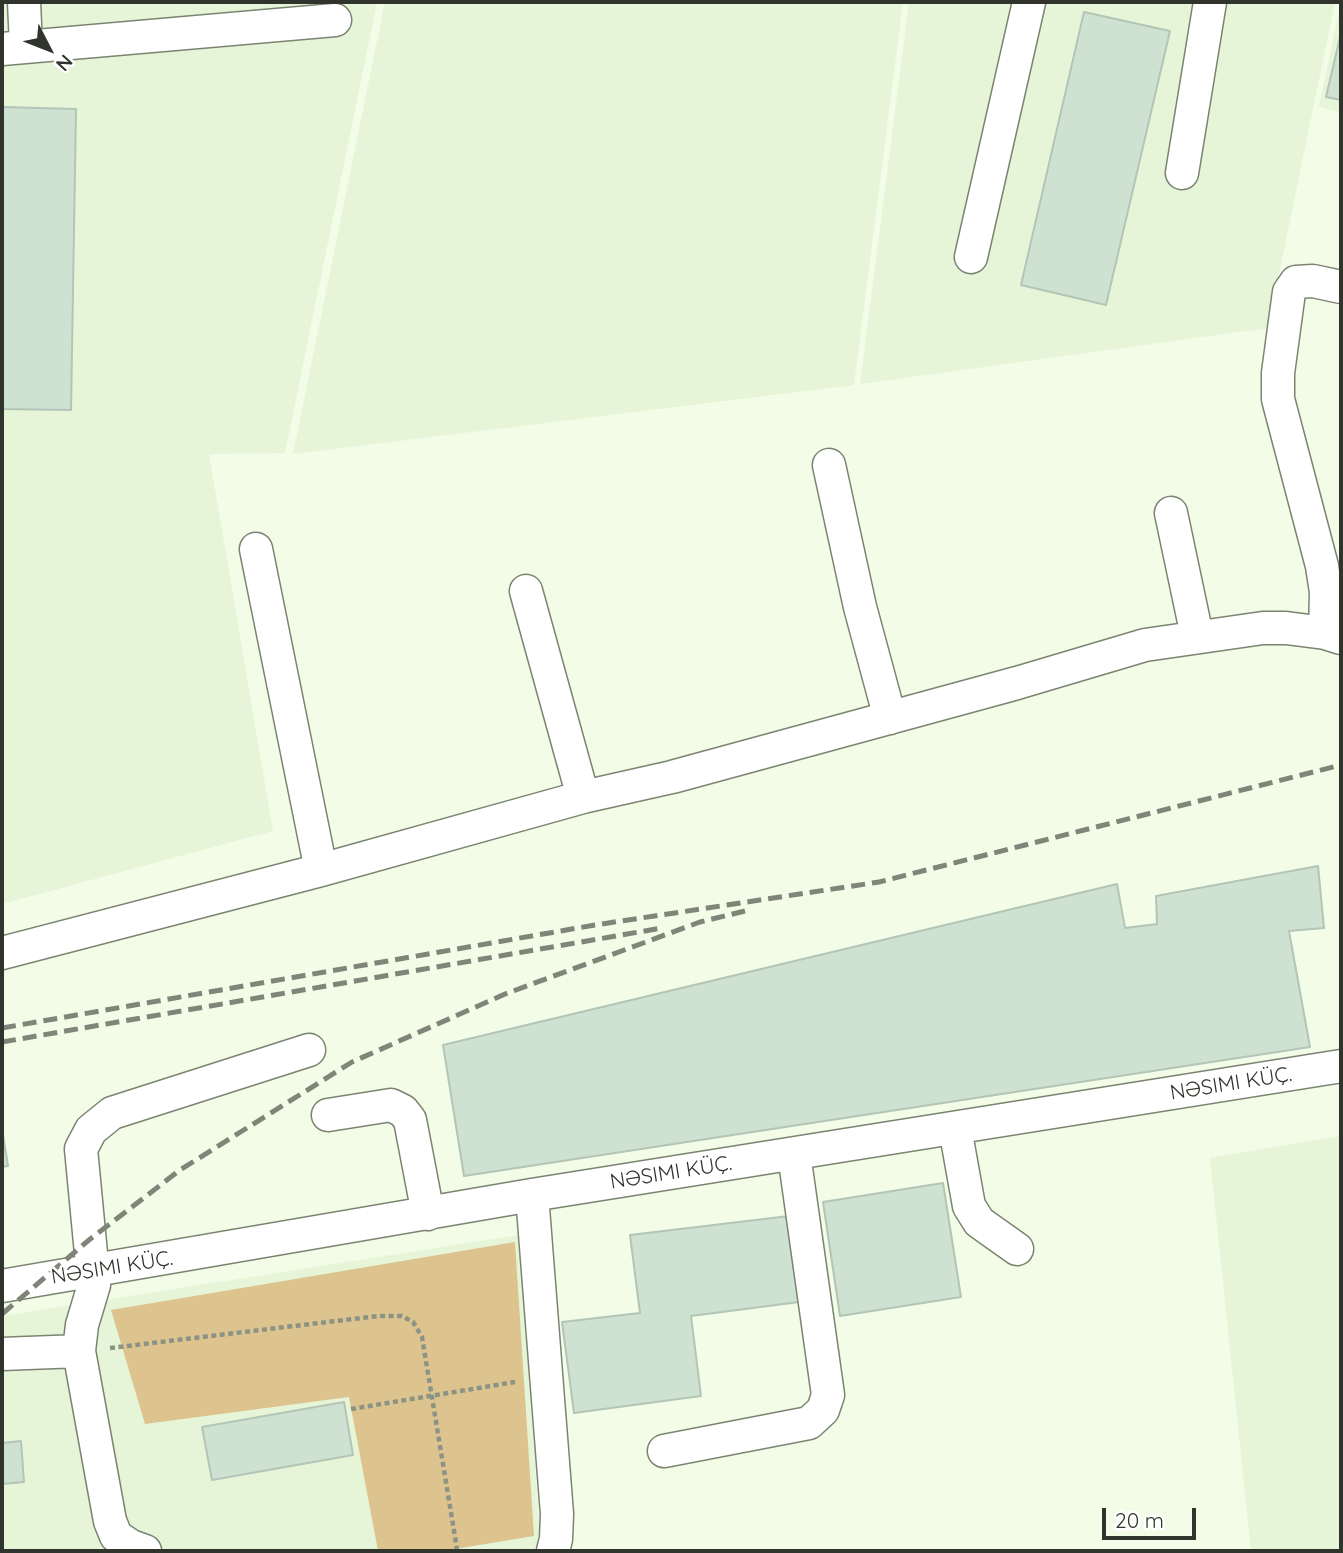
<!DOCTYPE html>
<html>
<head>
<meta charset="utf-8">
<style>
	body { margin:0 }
	#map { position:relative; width:1343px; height:1553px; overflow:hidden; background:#f2fce7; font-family:Quicksand,sans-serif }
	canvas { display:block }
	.frame { position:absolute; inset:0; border:4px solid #30342c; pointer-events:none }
	.north { position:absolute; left:14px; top:14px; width:70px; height:70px; -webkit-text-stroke:5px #fff; paint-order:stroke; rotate:132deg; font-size:19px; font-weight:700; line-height:28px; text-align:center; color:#30342c }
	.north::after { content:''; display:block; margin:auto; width:24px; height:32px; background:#30342c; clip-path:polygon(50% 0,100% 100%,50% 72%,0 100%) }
	.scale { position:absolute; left:1102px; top:1508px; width:94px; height:32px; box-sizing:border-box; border:4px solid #30342c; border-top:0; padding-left:9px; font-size:21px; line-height:24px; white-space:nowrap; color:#30342c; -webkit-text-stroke:5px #fff; paint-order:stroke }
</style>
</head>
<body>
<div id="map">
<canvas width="1343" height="1553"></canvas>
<div class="frame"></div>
<div class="north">N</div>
<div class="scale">20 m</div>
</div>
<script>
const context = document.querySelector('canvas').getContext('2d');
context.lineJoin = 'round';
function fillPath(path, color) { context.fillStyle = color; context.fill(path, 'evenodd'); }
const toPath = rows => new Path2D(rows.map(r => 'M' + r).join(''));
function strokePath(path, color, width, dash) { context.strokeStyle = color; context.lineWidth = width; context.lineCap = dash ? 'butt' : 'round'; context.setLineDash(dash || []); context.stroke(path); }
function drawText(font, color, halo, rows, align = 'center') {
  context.font = font + ' Quicksand,sans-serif'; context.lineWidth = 5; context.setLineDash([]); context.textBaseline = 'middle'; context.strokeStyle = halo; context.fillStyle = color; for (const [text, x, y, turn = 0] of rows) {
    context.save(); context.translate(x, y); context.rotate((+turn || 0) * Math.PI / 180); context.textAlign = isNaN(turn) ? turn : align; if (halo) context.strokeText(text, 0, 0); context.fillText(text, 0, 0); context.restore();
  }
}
fillPath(toPath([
	[2,2,377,2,285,453,209,454,273,831,2,904],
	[385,2,903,2,854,385,293,454],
	[909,2,1335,2,1268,328,860,384],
	[1341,2,1341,112,1319,107],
	[1341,1136,1341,1551,1251,1551,1210,1158],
	[519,1235,540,1538,534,1551,2,1551,2,1316]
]), '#e6f4d8');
fillPath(toPath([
	[515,1242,534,1536,443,1551,378,1551,349,1397,145,1424,111,1310]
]), '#ddc48f');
const building = toPath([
	[1084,12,1170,31,1106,305,1021,285,1084,12],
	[1341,33,1341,100,1326,97,1341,33],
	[2,107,76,109,71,410,2,409,2,107],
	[1318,866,1324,928,1289,931,1310,1047,464,1176,443,1045,1117,884,1125,928,1157,924,1156,896,1318,866],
	[2,1129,8,1166,2,1167,2,1129],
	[943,1183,961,1297,840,1316,823,1202,943,1183],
	[789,1216,799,1302,691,1316,701,1396,574,1413,562,1322,640,1313,630,1235,789,1216],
	[344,1402,353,1455,212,1480,202,1427,344,1402],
	[21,1441,24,1482,2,1484,2,1443,21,1441]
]);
fillPath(building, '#cfe2d2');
strokePath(building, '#b3c5b6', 2);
const minor = toPath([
	[24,2,26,46],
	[2,49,335,20],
	[1182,173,1210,2],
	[971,257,1029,2],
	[829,465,860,607,890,718],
	[1171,513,1197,636],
	[256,549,321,870],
	[526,591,583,797],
	[1325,633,1326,592,1322,566,1278,399,1278,373,1289,292,1296,282,1313,281,1341,287],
	[2,953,321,870,583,797,672,777,1017,683,1145,645,1263,628,1286,628,1325,633,1341,638],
	[328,1115,391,1105,403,1111,410,1120,428,1214],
	[955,1128,969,1206,979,1222,1017,1249],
	[532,1195,557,1514,556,1539,553,1551],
	[2,1286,532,1195,1341,1066],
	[2,1354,79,1351],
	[664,1451,809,1423,823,1410,828,1395,794,1154],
	[145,1551,131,1546,116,1536,110,1521,79,1351,82,1325,94,1285,81,1149,91,1130,112,1113,309,1050]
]);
strokePath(minor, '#7b8471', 35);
strokePath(toPath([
	[110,1348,378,1316,402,1316,413,1322,422,1337,457,1549],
	[351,1409,515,1382]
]), '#8c9385', 4.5, [5, 3.5]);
strokePath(minor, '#fff', 32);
strokePath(toPath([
	[2,1028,595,925,879,882,1341,765],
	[2,1042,662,928],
	[2,1314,89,1240,180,1170,352,1062,505,994,700,922,745,911]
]), '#7f8578', 5, [14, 7]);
drawText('21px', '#30342c', '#fff', [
	["NƏSIMI KÜÇ.",1231,1084,-9],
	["NƏSIMI KÜÇ.",671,1173,-9],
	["NƏSIMI KÜÇ.",112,1268,-9]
]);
</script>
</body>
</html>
